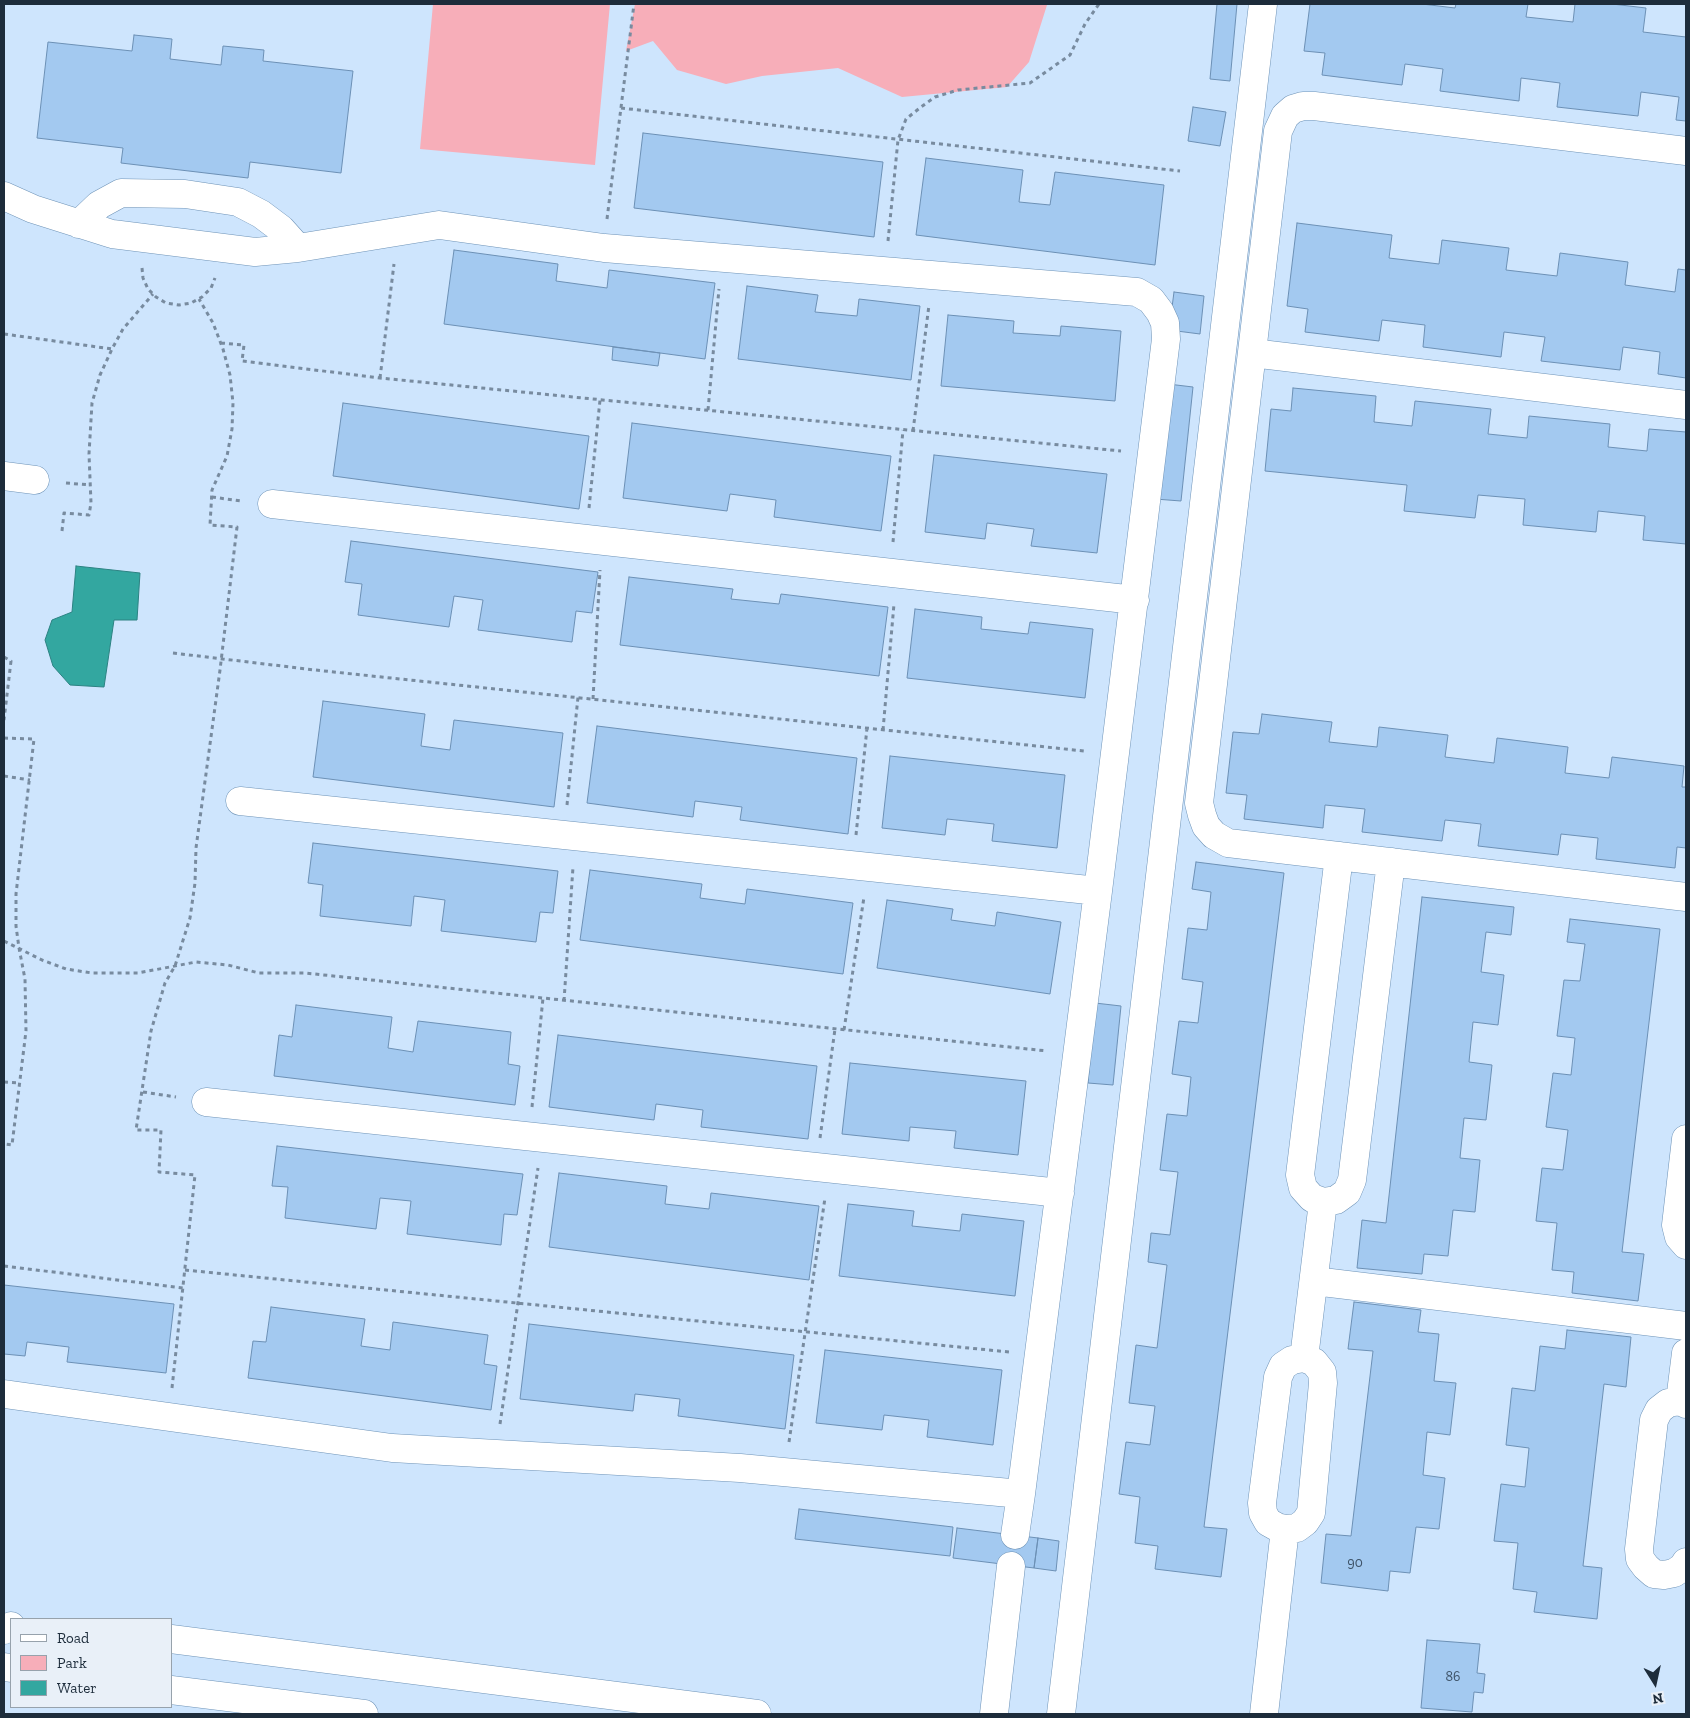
<!DOCTYPE html>
<html>
<head>
<meta charset="utf-8">
<style>
	body { margin:0 }
	#map { position:relative; width:1690px; height:1718px; overflow:hidden; background:#cee5fd; font-family:"Zilla Slab",serif }
	canvas { display:block }
	.frame { position:absolute; inset:0; border:5px solid #1d2c3b; pointer-events:none }
	.legend { position:absolute; left:10px; top:1618px; width:162px; height:90px; box-sizing:border-box; background:#e9f0f8; border:1px solid #97a2ac; margin:0; padding:6px 9px; list-style:none; font-size:15px; color:#1d2c3b }
	.legend li { display:flex; align-items:center; gap:10px; height:25px }
	.legend b { width:25px; border:1px solid #97a2ac }
	.north { position:absolute; left:1630px; top:1658px; width:50px; height:50px; -webkit-text-stroke:4px #e9f0f8; paint-order:stroke; rotate:170deg; font-size:14px; font-weight:700; line-height:20px; text-align:center; color:#1d2c3b }
	.north::after { content:''; display:block; margin:auto; width:18px; height:22px; background:#1d2c3b; clip-path:polygon(50% 0,100% 100%,50% 72%,0 100%) }
</style>
</head>
<body>
<div id="map">
<canvas width="1690" height="1718"></canvas>
<div class="frame"></div>
<ul class="legend">
<li><b style="height:6px;background:#fff"></b>Road</li>
<li><b style="height:14px;background:#f7aeb9"></b>Park</li>
<li><b style="height:14px;background:#33a7a0"></b>Water</li>
</ul>
<div class="north">N</div>
</div>
<script>
const context = document.querySelector('canvas').getContext('2d');
context.lineJoin = 'round';
function fillPath(path, color) { context.fillStyle = color; context.fill(path, 'evenodd'); }
const toPath = rows => new Path2D(rows.map(r => 'M' + r).join(''));
function strokePath(path, color, width, dash) { context.strokeStyle = color; context.lineWidth = width; context.lineCap = dash ? 'butt' : 'round'; context.setLineDash(dash || []); context.stroke(path); }
function drawText(font, color, halo, rows, align = 'center') {
  context.font = font + ' "Zilla Slab",serif'; context.lineWidth = 4.5; context.setLineDash([]); context.textBaseline = 'middle'; context.strokeStyle = halo; context.fillStyle = color; for (const [text, x, y, turn = 0] of rows) {
    context.save(); context.translate(x, y); context.rotate((+turn || 0) * Math.PI / 180); context.textAlign = isNaN(turn) ? turn : align; if (halo) context.strokeText(text, 0, 0); context.fillText(text, 0, 0); context.restore();
  }
}
fillPath(toPath([
	[433,4,610,4,595,165,420,149],
	[635,4,1047,4,1047,5,1029,62,1007,87,902,97,838,68,762,76,726,84,677,70,653,41,626,51]
]), '#f7aeb9');
const water = toPath([
	[76,566,140,573,137,620,114,620,104,687,70,685,53,666,45,640,52,620,72,612,76,566]
]);
fillPath(water, '#33a7a0');
strokePath(water, '#2c8282', 1);
const building = toPath([
	[1217,4,1237,4,1230,81,1210,79,1217,4],
	[1310,4,1422,4,1455,8,1456,4,1528,4,1526,17,1573,22,1575,4,1612,4,1646,8,1643,32,1686,37,1686,121,1676,120,1679,97,1641,92,1638,116,1557,107,1560,83,1521,78,1519,101,1440,91,1443,69,1405,64,1402,85,1322,75,1325,53,1304,51,1310,4],
	[134,35,172,39,170,59,221,65,223,46,264,50,263,61,353,71,341,173,250,162,248,178,121,163,123,148,37,138,48,42,132,51,134,35],
	[1193,107,1226,112,1220,146,1188,141,1193,107],
	[643,133,883,162,874,237,634,208,643,133],
	[926,158,1023,170,1019,202,1050,205,1055,172,1164,185,1155,265,916,235,926,158],
	[1297,223,1392,235,1389,258,1439,264,1442,240,1509,248,1506,270,1557,276,1560,253,1628,262,1625,285,1675,292,1678,269,1686,270,1686,378,1658,374,1660,352,1623,347,1620,370,1541,361,1545,337,1504,332,1501,357,1423,347,1425,325,1382,320,1379,341,1305,332,1308,309,1287,306,1297,223],
	[454,250,558,264,556,281,607,288,609,270,715,283,705,359,444,324,454,250],
	[747,286,818,295,815,312,857,316,859,299,920,306,911,380,738,359,747,286],
	[1174,292,1204,296,1200,334,1169,330,1174,292],
	[948,315,1014,321,1013,333,1060,336,1061,326,1121,331,1115,401,941,386,948,315],
	[613,347,660,353,658,366,612,360,613,347],
	[1168,384,1193,387,1181,501,1155,499,1168,384],
	[1293,388,1376,396,1374,422,1412,426,1415,401,1491,409,1488,434,1527,438,1529,416,1610,424,1608,447,1647,451,1649,429,1686,432,1686,544,1643,540,1645,516,1598,511,1596,532,1523,525,1525,499,1478,495,1475,518,1404,511,1407,485,1265,471,1271,409,1291,411,1293,388],
	[343,403,589,436,579,509,333,476,343,403],
	[632,423,891,456,881,531,774,517,776,500,730,494,727,511,623,498,632,423],
	[934,455,1107,474,1097,553,1031,546,1034,529,987,523,985,539,925,532,934,455],
	[351,541,598,572,592,613,576,611,572,642,478,630,483,600,454,596,449,627,358,615,362,584,345,582,351,541],
	[629,577,733,589,731,599,779,604,781,594,888,607,879,676,620,645,629,577],
	[915,609,982,617,981,629,1028,634,1030,622,1093,629,1085,698,907,678,915,609],
	[323,701,425,714,421,746,450,750,454,720,563,733,554,807,313,777,323,701],
	[1262,714,1332,722,1329,742,1377,747,1379,727,1448,735,1445,757,1494,763,1497,738,1568,747,1565,773,1609,778,1612,757,1684,766,1682,787,1686,787,1686,848,1677,847,1675,868,1596,859,1598,838,1561,834,1558,855,1478,846,1481,824,1445,820,1442,841,1362,832,1365,809,1325,805,1323,828,1244,819,1247,795,1226,793,1233,732,1259,734,1262,714],
	[597,726,857,758,848,834,740,820,742,807,695,801,693,817,587,803,597,726],
	[890,756,1065,775,1057,848,992,841,994,824,947,819,945,835,882,828,890,756],
	[313,843,558,871,553,913,540,912,536,942,441,931,445,900,414,896,411,926,320,916,323,885,308,883,313,843],
	[1196,862,1284,873,1204,1527,1227,1529,1221,1577,1155,1569,1158,1546,1135,1543,1140,1497,1119,1494,1126,1442,1150,1445,1155,1406,1129,1403,1136,1345,1157,1348,1167,1265,1148,1262,1151,1233,1170,1235,1178,1172,1160,1170,1167,1114,1187,1116,1191,1077,1172,1074,1179,1021,1198,1023,1203,982,1182,979,1188,928,1207,930,1211,892,1192,889,1196,862],
	[590,870,702,884,700,898,745,904,747,889,853,903,843,974,580,940,590,870],
	[1422,897,1514,907,1511,935,1486,932,1481,972,1504,975,1498,1025,1473,1022,1469,1062,1492,1065,1486,1120,1464,1118,1460,1158,1480,1160,1475,1212,1453,1210,1448,1256,1424,1254,1422,1274,1357,1268,1362,1220,1386,1223,1422,897],
	[887,900,953,909,951,920,995,926,997,912,1061,922,1050,994,877,968,887,900],
	[1570,919,1660,929,1622,1252,1644,1254,1638,1301,1572,1293,1574,1272,1552,1270,1557,1223,1536,1221,1542,1168,1563,1170,1568,1130,1546,1127,1553,1073,1571,1075,1575,1038,1557,1036,1564,980,1580,981,1585,944,1567,942,1570,919],
	[1095,1003,1121,1006,1113,1085,1088,1083,1095,1003],
	[296,1005,392,1017,388,1048,413,1052,418,1021,511,1032,508,1064,520,1066,515,1105,274,1076,279,1035,292,1037,296,1005],
	[558,1035,817,1066,808,1139,701,1127,703,1110,656,1104,654,1120,549,1107,558,1035],
	[850,1063,1026,1081,1018,1155,954,1148,956,1131,910,1127,909,1141,842,1134,850,1063],
	[277,1146,523,1174,517,1215,504,1214,501,1245,407,1234,411,1201,380,1198,376,1229,285,1218,288,1187,272,1186,277,1146],
	[559,1173,667,1186,665,1204,709,1209,711,1193,819,1206,809,1280,549,1247,559,1173],
	[848,1204,914,1211,912,1226,960,1231,962,1214,1024,1221,1015,1296,839,1276,848,1204],
	[4,1285,174,1304,166,1373,67,1362,69,1347,27,1342,25,1356,4,1354,4,1285],
	[1354,1302,1421,1310,1418,1332,1439,1334,1434,1381,1456,1383,1450,1435,1427,1432,1423,1475,1445,1478,1439,1529,1416,1527,1410,1573,1390,1571,1388,1591,1321,1583,1326,1534,1351,1536,1373,1351,1348,1349,1354,1302],
	[271,1307,365,1319,361,1346,390,1350,393,1322,488,1335,484,1364,497,1366,491,1410,248,1378,253,1341,266,1342,271,1307],
	[529,1324,794,1355,785,1429,678,1416,680,1399,635,1394,633,1411,520,1399,529,1324],
	[1567,1330,1631,1337,1626,1387,1604,1384,1583,1566,1602,1568,1597,1619,1534,1612,1537,1592,1513,1589,1518,1543,1494,1541,1501,1484,1525,1487,1529,1448,1506,1445,1512,1388,1535,1391,1540,1346,1565,1349,1567,1330],
	[825,1350,1002,1370,993,1445,927,1437,929,1420,884,1415,882,1430,816,1423,825,1350],
	[799,1509,953,1527,950,1556,795,1539,799,1509],
	[957,1528,1038,1538,1034,1568,953,1558,957,1528],
	[1038,1538,1059,1541,1056,1571,1034,1568,1038,1538],
	[1427,1640,1480,1644,1477,1673,1485,1674,1483,1693,1474,1692,1472,1712,1421,1708,1427,1640]
]);
fillPath(building, '#a3c9f0');
strokePath(building, '#6c90b5', 1);
const minor = toPath([
	[1686,151,1314,106,1303,106,1293,109,1285,116,1278,131,1199,803,1202,815,1206,826,1214,835,1228,843,1686,897],
	[4,196,33,209,112,234,255,252,298,248,439,225,604,248,1137,292,1151,300,1160,312,1165,323,1166,339,1098,891,1021,1494,740,1468,392,1448,4,1394],
	[79,224,99,205,121,193,185,194,238,202,261,214,281,229,298,248],
	[1252,353,1686,405],
	[4,476,35,480],
	[272,504,1135,600],
	[240,801,1098,891],
	[1339,856,1300,1175,1303,1188,1312,1198,1323,1202,1336,1200,1347,1192,1352,1180,1391,862],
	[206,1102,1060,1193],
	[1686,1139,1676,1225,1679,1237,1686,1245],
	[1314,1281,1686,1326],
	[1304,1358,1314,1362,1322,1372,1323,1383,1311,1513,1305,1522,1297,1528,1285,1529,1277,1527,1268,1522,1263,1513,1262,1503,1278,1377,1283,1366,1292,1360,1304,1358],
	[1304,1358,1323,1202],
	[1680,1401,1686,1353],
	[1686,1404,1680,1401,1668,1403,1659,1410,1654,1420,1639,1549,1640,1559,1646,1567,1654,1574,1664,1575,1674,1573,1683,1567,1686,1562],
	[1015,1535,1021,1494],
	[4,1630,11,1626],
	[171,1639,757,1714],
	[4,1667,11,1668],
	[171,1690,364,1714],
	[994,1714,1011,1566],
	[1061,1714,1263,4],
	[1264,1714,1285,1529]
]);
strokePath(minor, '#6e93b7', 29);
strokePath(toPath([
	[621,108,1180,171],
	[607,219,634,4],
	[888,241,898,140,906,119,921,107,935,97,958,90,1030,83,1070,55,1085,24,1099,4],
	[142,268,143,278,148,289,156,297,166,303,179,305,191,303,202,297,211,288,215,278],
	[4,334,112,349],
	[221,343,244,345,242,361,380,378,1121,451],
	[380,378,394,264],
	[708,410,719,289],
	[913,431,929,305],
	[66,483,91,485],
	[212,497,241,501],
	[589,508,600,400],
	[62,531,64,513,89,515,91,503,89,454,92,403,100,375,112,349,123,329,153,294],
	[893,542,903,430],
	[173,653,315,670,1084,751],
	[4,657,11,661,4,720],
	[593,699,600,570],
	[883,730,894,604],
	[4,738,34,739,16,894,16,926,19,948,25,979,26,1031,12,1145,4,1144],
	[4,776,30,780],
	[567,805,578,697],
	[856,835,867,728],
	[4,941,42,960,66,969,92,973,138,973,196,962,228,965,259,973,305,973,1047,1051],
	[564,1001,573,867],
	[844,1030,864,897],
	[4,1082,20,1083],
	[143,1092,176,1097],
	[532,1107,543,998],
	[820,1138,835,1029],
	[4,1266,183,1288],
	[185,1270,1009,1352],
	[172,1388,195,1175,159,1172,161,1130,136,1130,151,1031,165,983,175,966,190,918,195,883,196,848,220,670,237,527,210,525,212,490,227,456,232,429,233,403,230,375,223,349,213,323,199,299],
	[500,1424,538,1168],
	[789,1442,825,1198]
]), '#788b9f', 3, [4, 4]);
strokePath(minor, '#fff', 28);
drawText('14px', '#3e5368', null, [
	["90",1355,1563],
	["86",1453,1677]
]);
</script>
</body>
</html>
